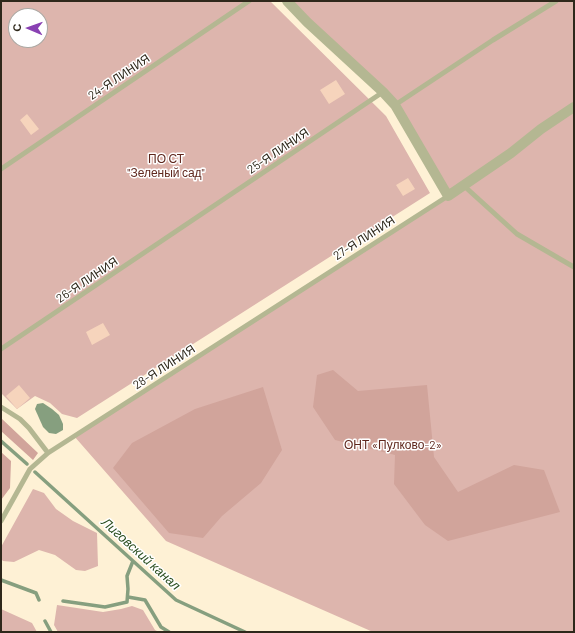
<!DOCTYPE html>
<html>
<head>
<meta charset="utf-8">
<style>
	body { margin:0 }
	#map { position:relative; width:575px; height:633px; overflow:hidden; background:#fef1d5; font-family:Barlow,sans-serif }
	canvas { display:block }
	.frame { position:absolute; inset:0; border:2px solid #2e281b; pointer-events:none }
	.north { position:absolute; left:8px; top:8px; width:40px; height:40px; box-sizing:border-box; background:#fff; border:1px solid #aba9a4; border-radius:50%; rotate:272deg; font-size:11px; font-weight:700; line-height:16px; text-align:center; color:#2e281b }
	.north::after { content:''; display:block; margin:auto; width:14px; height:18px; background:#8941b3; clip-path:polygon(50% 0,100% 100%,50% 72%,0 100%) }
</style>
</head>
<body>
<div id="map">
<canvas width="575" height="633"></canvas>
<div class="frame"></div>
<div class="north">С</div>
</div>
<script>
const context = document.querySelector('canvas').getContext('2d');
context.lineJoin = 'round';
function fillPath(path, color) { context.fillStyle = color; context.fill(path, 'evenodd'); }
const toPath = rows => new Path2D(rows.map(r => 'M' + r).join(''));
function strokePath(path, color, width, dash) { context.strokeStyle = color; context.lineWidth = width; context.lineCap = dash ? 'butt' : 'round'; context.setLineDash(dash || []); context.stroke(path); }
function drawText(font, color, halo, rows, align = 'center') {
  context.font = font + ' Barlow,sans-serif'; context.lineWidth = 3; context.setLineDash([]); context.textBaseline = 'middle'; context.strokeStyle = halo; context.fillStyle = color; for (const [text, x, y, turn = 0] of rows) {
    context.save(); context.translate(x, y); context.rotate((+turn || 0) * Math.PI / 180); context.textAlign = isNaN(turn) ? turn : align; if (halo) context.strokeText(text, 0, 0); context.fillText(text, 0, 0); context.restore();
  }
}
fillPath(toPath([
	[2,1,270,1,386,116,430,193,77,418,62,414,50,403,35,396,17,409,1,393,1,2],
	[16,16,40,16,40,40,16,40],
	[287,1,574,1,574,632,373,632,166,541,74,436,448,196,395,105],
	[33,489,44,493,56,509,73,521,97,533,98,566,85,571,76,570,55,555,39,550,14,562,3,561,1,559,1,547],
	[57,605,103,612,121,609,132,606,143,610,155,630,159,632,58,632,54,625],
	[1,609,32,623,37,632,1,632]
]), '#ddb5ad');
fillPath(toPath([
	[333,370,358,391,427,385,434,457,458,492,514,465,544,470,560,512,448,541,425,525,394,484,395,455,335,440,313,407,317,375],
	[263,387,282,450,261,483,222,516,203,538,169,533,113,468,132,443,195,409],
	[1,418,38,453,33,460,1,431],
	[1,452,11,461,10,488,1,500]
]), '#d1a49b');
fillPath(toPath([
	[43,403,52,409,59,415,63,424,63,430,56,434,49,433,43,427,35,409,37,404]
]), '#869f7f');
strokePath(toPath([
	[1,441,27,464],
	[35,472,176,600,245,632],
	[1,580,36,593,39,600],
	[128,597,145,600,161,627,169,632],
	[63,601,105,607,127,602,128,589,127,576,133,561],
	[45,621,51,632]
]), '#869f7f', 3.5);
fillPath(toPath([
	[336,80,345,94,329,104,320,90],
	[27,114,39,129,31,135,20,120],
	[408,178,415,189,403,196,396,185],
	[103,323,110,335,92,345,86,332],
	[19,385,30,398,17,409,6,396]
]), '#f6d4bc');
strokePath(toPath([
	[395,105,493,40,556,1],
	[1,169,249,1],
	[463,185,517,234,574,267],
	[1,349,383,92],
	[1,407,20,419,29,428,48,453],
	[1,521,30,469,48,453,448,196]
]), '#b4b792', 5);
strokePath(toPath([
	[287,1,307,22,383,92,395,105,448,196,511,153,541,129,574,107]
]), '#b4b792', 10);
drawText('12px', '#2e281b', '#fff', [
	["24-Я ЛИНИЯ",119,77,-34],
	["25-Я ЛИНИЯ",278,151,-34],
	["27-Я ЛИНИЯ",364,238,-33],
	["26-Я ЛИНИЯ",87,280,-34],
	["28-Я ЛИНИЯ",164,367,-33]
]);
drawText('12px', '#5f271d', '#fff', [
	["ПО СТ",166,159],
	["\"Зеленый сад\"",166,173],
	["ОНТ «Пулково-2»",393,445]
]);
drawText('italic 13px', '#2a4e1f', '#fff', [
	["Лиговский канал",141,554,42]
]);
</script>
</body>
</html>
